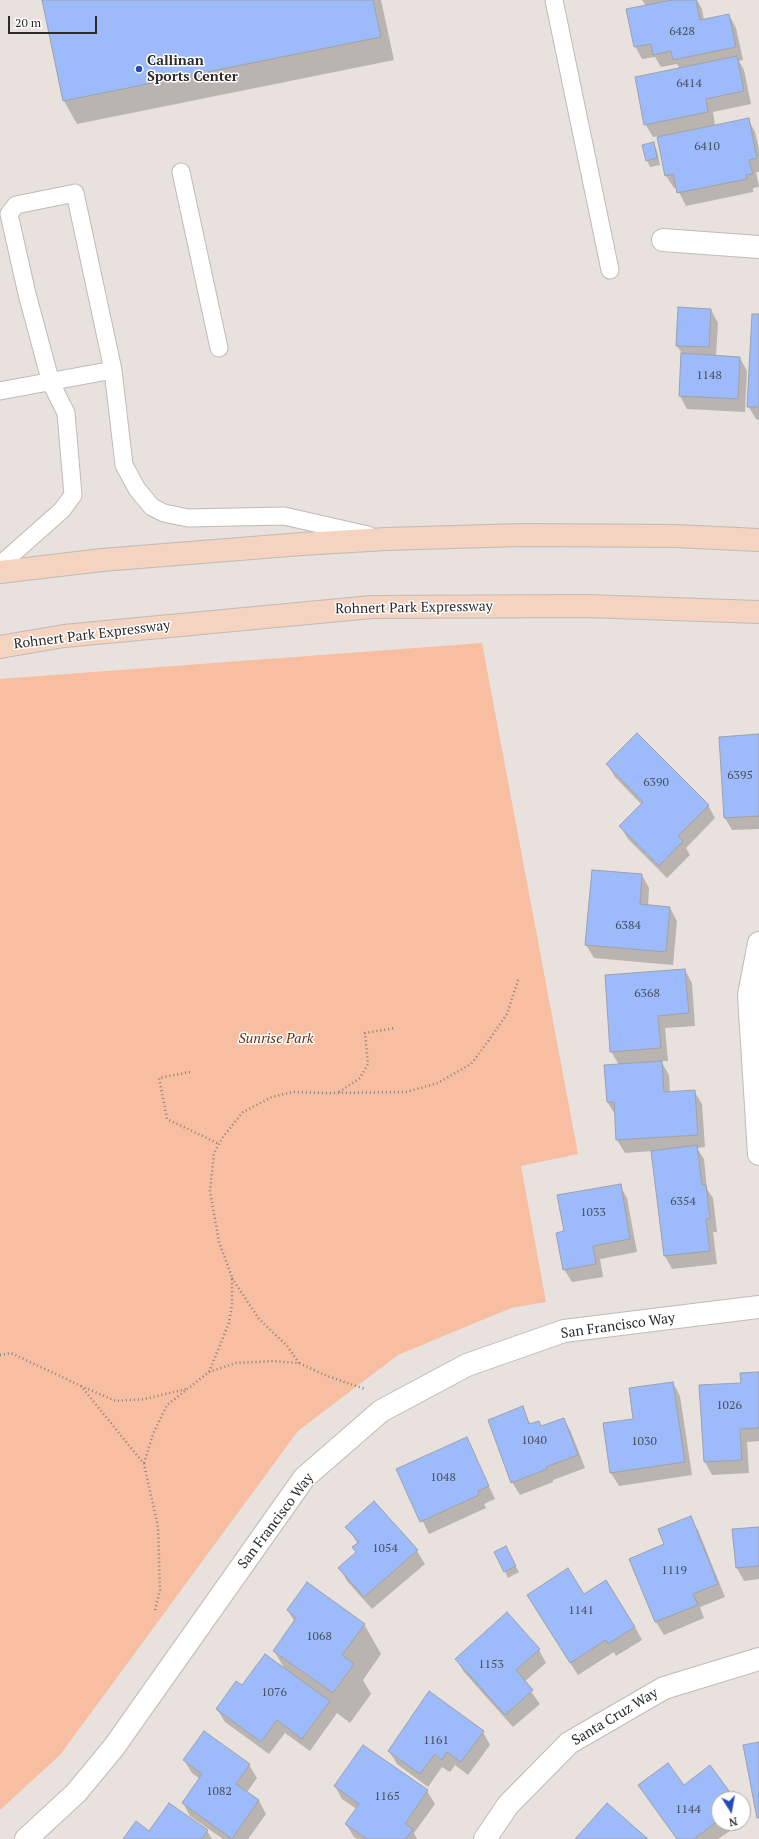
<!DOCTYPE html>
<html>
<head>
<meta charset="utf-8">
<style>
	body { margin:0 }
	#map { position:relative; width:759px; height:1839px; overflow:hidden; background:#e8e1dd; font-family:"PT Serif",serif }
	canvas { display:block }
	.north { position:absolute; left:711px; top:1791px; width:40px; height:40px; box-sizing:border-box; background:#fff; border:1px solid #abaaa9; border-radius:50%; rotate:169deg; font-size:11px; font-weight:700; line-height:16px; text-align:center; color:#2d2a29 }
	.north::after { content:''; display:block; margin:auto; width:14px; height:18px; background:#254ab9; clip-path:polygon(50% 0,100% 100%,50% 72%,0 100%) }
	.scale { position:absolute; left:8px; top:16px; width:89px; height:18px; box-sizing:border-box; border:2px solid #2d2a29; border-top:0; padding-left:5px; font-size:12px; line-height:14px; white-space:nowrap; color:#2d2a29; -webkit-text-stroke:3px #fff; paint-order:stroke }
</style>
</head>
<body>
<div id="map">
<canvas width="759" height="1839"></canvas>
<div class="north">N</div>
<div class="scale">20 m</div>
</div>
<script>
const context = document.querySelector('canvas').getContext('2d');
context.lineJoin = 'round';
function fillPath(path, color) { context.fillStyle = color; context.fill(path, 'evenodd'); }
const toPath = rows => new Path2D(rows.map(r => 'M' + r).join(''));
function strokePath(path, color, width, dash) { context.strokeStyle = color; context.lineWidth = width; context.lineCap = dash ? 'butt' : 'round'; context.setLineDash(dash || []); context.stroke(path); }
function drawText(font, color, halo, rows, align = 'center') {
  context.font = font + ' "PT Serif",serif'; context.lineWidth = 3; context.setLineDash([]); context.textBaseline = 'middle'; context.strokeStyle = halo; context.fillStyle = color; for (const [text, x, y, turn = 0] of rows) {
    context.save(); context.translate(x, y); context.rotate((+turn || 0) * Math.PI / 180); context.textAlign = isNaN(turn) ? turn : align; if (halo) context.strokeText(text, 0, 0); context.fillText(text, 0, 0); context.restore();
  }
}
fillPath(toPath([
	[482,643,578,1154,521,1166,546,1302,511,1308,398,1355,298,1431,60,1755,0,1810,0,679]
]), '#f7bea1');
fillPath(toPath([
	[43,0,381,0,394,60,77,124,64,101],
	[642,0,697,0,702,9,704,20,729,15,736,28,743,60,739,61,744,70,751,104,713,112,715,126,748,119,755,132,759,149,759,172,756,172,759,187,753,188,753,192,686,206,677,188,674,188,666,176,658,136,653,137,645,124,680,69,677,64,661,67,655,57,642,59,635,46,646,6],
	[653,144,657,150,660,165,650,167,647,160],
	[711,310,718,323,716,356,740,358,747,371,745,412,687,409,680,396,682,353,677,346],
	[759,315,759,420,756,419,748,406],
	[759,735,759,829,732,830,725,818],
	[607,764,708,805,715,818,686,848,690,855,667,878,628,839,620,826,642,805,615,777],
	[642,875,649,888,648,906,670,908,677,921,673,965,594,958,586,945],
	[685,970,692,983,695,1026,665,1028,668,1061,661,1061,669,1075,670,1093,694,1091,702,1104,705,1147,697,1148,704,1159,707,1189,713,1198,717,1232,713,1232,717,1264,672,1269,665,1256,652,1151,625,1153,617,1140,616,1115,607,1102,619,1065,611,1051],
	[620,1186,627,1198,637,1252,600,1259,603,1277,572,1282,564,1269,565,1232],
	[759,1373,759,1441,747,1442,749,1473,712,1475,705,1462,700,1386,742,1383],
	[673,1383,680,1396,692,1475,619,1486,611,1473,635,1419],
	[522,1408,531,1425,541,1427,564,1419,571,1432,585,1468,553,1480,553,1482,520,1495,512,1482],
	[466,1438,495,1499,484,1504,486,1508,429,1534,398,1470],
	[374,1502,417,1551,425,1564,372,1609,347,1581,340,1568,357,1553,358,1544,347,1527],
	[690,1517,698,1530,725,1597,700,1607,704,1618,664,1635,656,1622,630,1559,666,1545],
	[759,1528,759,1579,744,1581,737,1568],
	[509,1554,519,1572,508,1578,505,1571],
	[584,1595,635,1627,642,1640,616,1656,614,1652,578,1675,535,1608],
	[288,1611,364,1624,381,1654,363,1680,371,1694,350,1723,337,1713,310,1751,285,1733,269,1754,225,1722,217,1709,242,1687,285,1669,274,1651,295,1622],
	[539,1650,546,1663,524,1682,540,1704,513,1727,464,1672,456,1659],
	[483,1732,490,1745,468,1775,455,1765,450,1772,442,1767,428,1787,397,1764,389,1751],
	[204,1733,249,1765,257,1778,247,1792,259,1801,266,1814,248,1839,223,1839,190,1816,183,1803,200,1779,192,1773,184,1760],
	[363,1746,427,1791,435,1804,414,1833,417,1839,357,1839,354,1837,346,1824,357,1809,342,1799,335,1786],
	[640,1786,683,1786,734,1799,719,1799,719,1823,736,1823,729,1828,730,1831,718,1839,677,1839],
	[207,1831,212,1839,124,1839,149,1832]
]), '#0003');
const building = toPath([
	[42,0,373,0,381,37,63,101,42,0],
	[672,0,696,0,700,20,729,14,736,47,673,60,671,51,653,55,651,44,634,47,626,9,672,0],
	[737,56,744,91,706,99,708,112,644,125,635,77,737,56],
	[749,118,757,158,749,160,753,174,746,175,747,179,677,193,673,174,665,176,657,137,749,118],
	[654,142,657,158,646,161,642,145,654,142],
	[678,307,711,309,709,347,676,346,678,307],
	[752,314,759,314,759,407,747,407,752,314],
	[681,353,740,357,738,399,679,396,681,353],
	[637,733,709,805,678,836,683,841,659,866,619,826,643,802,606,764,637,733],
	[759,734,759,816,724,818,719,737,759,734],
	[592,870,642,874,640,904,670,907,666,952,585,945,592,870],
	[685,969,689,1013,658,1016,661,1048,610,1052,605,975,685,969],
	[662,1061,664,1092,695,1090,698,1135,616,1140,614,1102,607,1102,604,1065,662,1061],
	[697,1145,702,1185,706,1185,710,1219,706,1219,710,1251,664,1256,651,1151,697,1145],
	[621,1184,630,1239,593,1246,596,1264,563,1270,556,1233,564,1231,557,1195,621,1184],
	[759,1372,759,1428,740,1429,742,1460,704,1462,699,1385,741,1383,740,1373,759,1372],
	[673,1382,685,1462,610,1473,603,1423,633,1419,629,1388,673,1382],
	[523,1406,529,1424,539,1421,541,1426,564,1418,578,1455,546,1467,547,1469,511,1483,488,1420,523,1406],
	[467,1437,489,1486,478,1491,479,1495,420,1522,396,1469,467,1437],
	[374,1501,418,1550,364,1597,338,1568,356,1552,352,1547,359,1542,345,1527,374,1501],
	[691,1516,718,1584,693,1594,698,1605,655,1622,629,1559,664,1544,658,1529,691,1516],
	[759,1527,759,1566,736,1568,732,1529,759,1527],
	[506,1546,516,1566,504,1572,494,1552,506,1546],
	[568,1568,584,1594,606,1580,635,1627,608,1644,606,1640,570,1663,527,1595,568,1568],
	[307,1582,365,1624,342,1655,354,1664,333,1693,273,1651,296,1618,287,1610,307,1582],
	[507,1612,540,1649,516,1670,533,1690,505,1715,455,1659,507,1612],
	[265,1654,330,1701,302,1739,277,1720,261,1742,216,1709,236,1681,242,1685,265,1654],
	[429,1691,484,1731,461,1762,447,1752,442,1760,435,1754,420,1774,388,1751,429,1691],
	[204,1731,250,1764,236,1784,259,1800,232,1839,182,1803,202,1774,183,1760,204,1731],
	[759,1742,759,1818,757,1818,743,1745,759,1742],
	[363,1745,428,1790,405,1824,413,1829,406,1839,367,1839,345,1824,359,1804,334,1786,363,1745],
	[668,1763,684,1785,710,1765,735,1799,719,1799,719,1820,694,1839,677,1839,638,1785,668,1763],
	[169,1803,208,1830,202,1839,123,1839,136,1821,149,1831,169,1803],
	[607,1803,648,1839,575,1839,607,1803]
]);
fillPath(building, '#9dbafa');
strokePath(building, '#9ea1a7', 1);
const lane = toPath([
	[554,0,610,270],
	[181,172,219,348],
	[0,391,113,370],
	[0,565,62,510,73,495,66,413,51,383,27,294,9,214,16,205,75,193,113,370,124,465,137,489,152,507,164,513,188,518,284,516,368,535]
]);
const street = toPath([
	[663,240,759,247],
	[759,943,749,995,759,1154],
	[26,1839,76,1793,114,1747,304,1478,381,1411,467,1365,564,1331,759,1307],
	[485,1839,508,1805,569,1743,664,1688,759,1659]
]);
const secondary = toPath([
	[0,572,102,560,302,544,386,539,522,535,675,536,759,540],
	[0,647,64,636,372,607,586,606,759,612]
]);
strokePath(lane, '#c1bab7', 19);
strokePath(street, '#c1bab7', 24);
strokePath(secondary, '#c1bab7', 24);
strokePath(toPath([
	[190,1072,159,1078,167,1119,219,1144],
	[339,1092,360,1078,368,1064,365,1033,395,1028],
	[232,1278,259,1319,287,1346,299,1363],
	[0,1355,11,1353,81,1386,144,1464,158,1527,160,1590,155,1610],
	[209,1372,229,1323,232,1304,232,1277,219,1242,210,1191,214,1153,223,1137,243,1112,272,1097,293,1092,327,1093,406,1092,438,1083,471,1064,489,1040,507,1014,519,977],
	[81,1386,116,1401,145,1399,186,1389],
	[144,1463,153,1434,167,1405,209,1372,236,1363,272,1361,299,1363,327,1376,365,1389]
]), '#878280', 2.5, [1, 3]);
strokePath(lane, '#fff', 17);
strokePath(street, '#fff', 22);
strokePath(secondary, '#f4d3c0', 22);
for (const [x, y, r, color] of [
	[139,69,4,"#254ab9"]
]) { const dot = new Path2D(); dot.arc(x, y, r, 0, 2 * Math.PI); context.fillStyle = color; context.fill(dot); strokePath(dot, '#fff', 1.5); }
drawText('12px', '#494e5d', null, [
	["6428",682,32],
	["6414",689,84],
	["6410",707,147],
	["1148",709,376],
	["6395",740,776],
	["6390",656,783],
	["6384",628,926],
	["6368",647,994],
	["6354",683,1202],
	["1033",593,1213],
	["1026",729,1406],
	["1040",534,1441],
	["1030",644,1442],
	["1048",443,1478],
	["1054",385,1549],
	["1119",674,1571],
	["1141",581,1611],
	["1068",319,1637],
	["1153",491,1665],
	["1076",274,1693],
	["1161",436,1741],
	["1082",219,1792],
	["1165",387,1797],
	["1144",688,1810]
]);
drawText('bold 14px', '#2d2a29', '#fff', [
	["Callinan",147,61],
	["Sports Center",147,77]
], 'left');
drawText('14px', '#2d2a29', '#fff', [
	["Rohnert Park Expressway",414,608,-1],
	["Rohnert Park Expressway",92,635,-7],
	["San Francisco Way",618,1326,-8],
	["San Francisco Way",276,1521,-53],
	["Santa Cruz Way",615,1717,-31]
]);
drawText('italic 14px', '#672f0e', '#fff', [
	["Sunrise Park",276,1039]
]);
</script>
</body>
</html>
